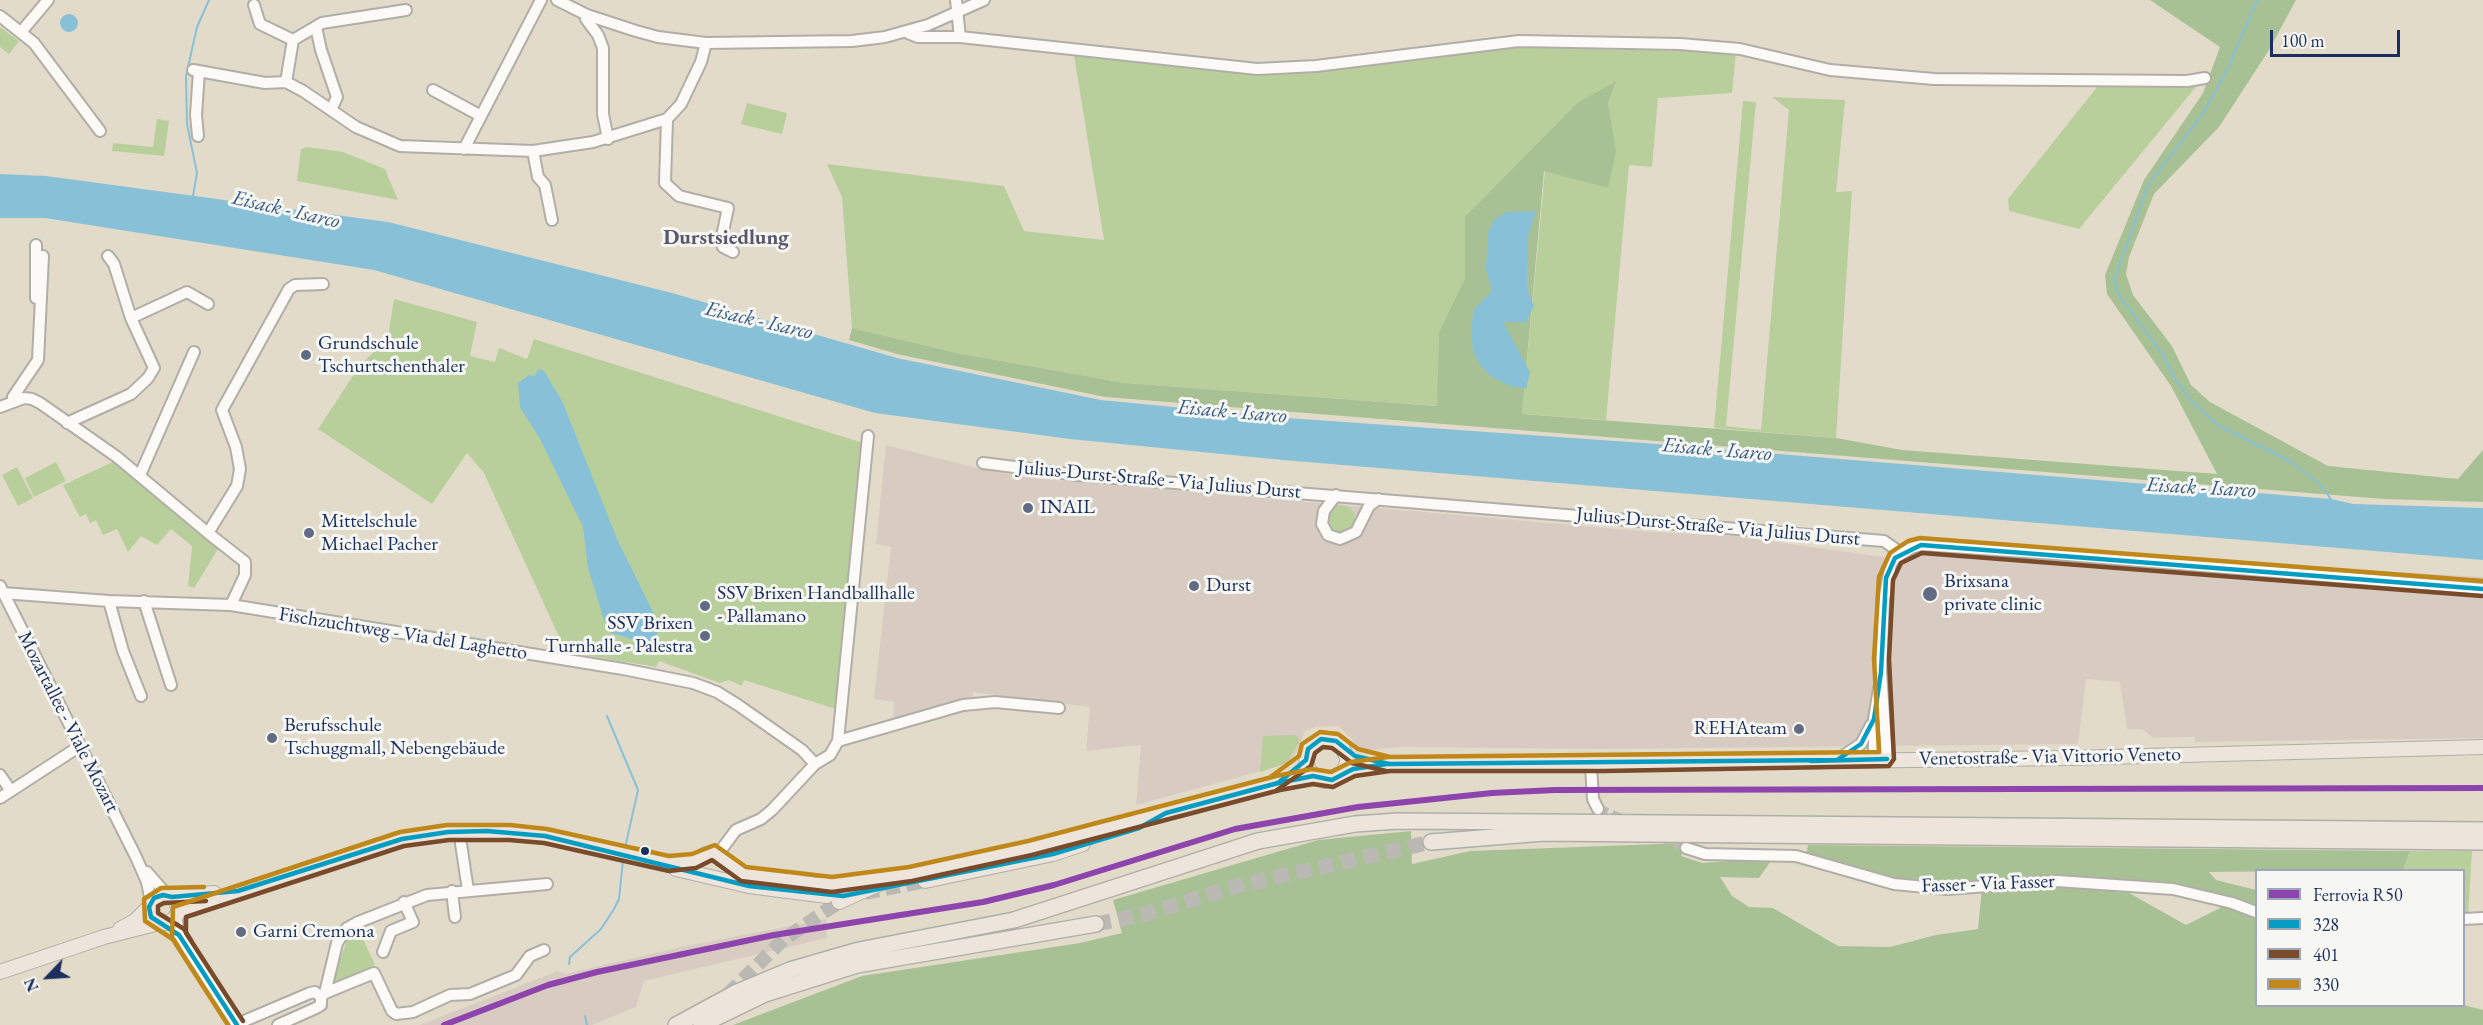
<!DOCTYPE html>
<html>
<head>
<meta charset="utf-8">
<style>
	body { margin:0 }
	#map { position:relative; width:2483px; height:1025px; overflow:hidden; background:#e2dbca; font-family:"EB Garamond",serif }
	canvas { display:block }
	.legend { position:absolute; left:2255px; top:869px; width:210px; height:138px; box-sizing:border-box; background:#f6f6f2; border:2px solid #9ea6b7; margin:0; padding:8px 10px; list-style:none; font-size:18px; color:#1b2f5e }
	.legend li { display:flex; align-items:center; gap:12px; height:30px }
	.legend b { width:30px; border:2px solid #9ea6b7 }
	.north { position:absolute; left:18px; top:947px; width:60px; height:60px; -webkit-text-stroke:4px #f6f6f2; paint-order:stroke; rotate:245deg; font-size:16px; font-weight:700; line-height:24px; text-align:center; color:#1b2f5e }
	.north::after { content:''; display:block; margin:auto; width:21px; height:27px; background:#1b2f5e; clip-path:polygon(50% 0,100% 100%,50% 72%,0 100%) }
	.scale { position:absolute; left:2270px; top:30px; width:130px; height:27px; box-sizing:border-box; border:3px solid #1b2f5e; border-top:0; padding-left:8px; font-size:18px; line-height:21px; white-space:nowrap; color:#1b2f5e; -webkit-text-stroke:4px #f6f6f2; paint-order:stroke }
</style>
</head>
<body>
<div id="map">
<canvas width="2483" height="1025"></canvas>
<ul class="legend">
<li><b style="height:8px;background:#8e44ad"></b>Ferrovia R50</li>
<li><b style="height:8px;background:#039dc3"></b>328</li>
<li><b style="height:8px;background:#7a4b2a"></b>401</li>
<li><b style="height:8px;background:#c08818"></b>330</li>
</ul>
<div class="north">N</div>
<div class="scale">100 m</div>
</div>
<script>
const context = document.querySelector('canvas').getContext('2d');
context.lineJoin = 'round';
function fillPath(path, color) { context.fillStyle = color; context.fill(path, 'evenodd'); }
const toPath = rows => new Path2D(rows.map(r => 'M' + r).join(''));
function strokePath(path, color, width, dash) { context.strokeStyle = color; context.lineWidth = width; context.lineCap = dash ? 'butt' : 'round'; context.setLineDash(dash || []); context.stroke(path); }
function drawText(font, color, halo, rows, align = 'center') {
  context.font = font + ' "EB Garamond",serif'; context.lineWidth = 6; context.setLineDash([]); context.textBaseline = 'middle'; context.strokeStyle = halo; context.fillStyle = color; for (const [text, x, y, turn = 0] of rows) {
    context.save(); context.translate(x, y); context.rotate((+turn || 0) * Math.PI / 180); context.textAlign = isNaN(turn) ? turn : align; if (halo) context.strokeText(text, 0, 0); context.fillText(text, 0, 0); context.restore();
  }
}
fillPath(toPath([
	[886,445,985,470,1031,478,1654,532,1734,536,1890,558,2016,551,2483,577,2483,738,2195,742,2195,737,2153,738,2144,730,2127,729,2120,682,2086,679,2078,744,1602,749,1400,747,1370,750,1357,749,1353,740,1338,726,1315,727,1305,731,1298,750,1287,764,1136,805,1141,745,1086,751,1090,707,973,692,972,700,893,722,894,702,874,699,891,547,876,544],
	[826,919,827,938,644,981,636,1007,592,1025,420,1025,558,971,565,974,681,947]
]), '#d8ccc2');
fillPath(toPath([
	[0,27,19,41,9,54,0,47],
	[1518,47,1736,52,1732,93,1658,98,1652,167,1629,165,1606,420,1522,414,1545,170,1608,188,1615,145,1549,151,1534,181,1536,211,1506,212,1506,184,1550,139,1594,120,1609,108,1608,103,1617,82,1577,103,1466,217,1465,278,1439,332,1438,406,1125,383,957,353,852,328,842,197,827,164,1004,186,1024,231,1104,240,1074,55,1205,70,1258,72,1316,69,1458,50],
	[2101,82,2199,83,2079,229,2009,211,2008,199],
	[1772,97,1845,100,1836,192,1852,191,1836,438,1714,428,1743,101,1756,102,1726,426,1761,430,1789,110],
	[747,103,787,113,782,134,741,124],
	[157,119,169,121,164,156,112,151,113,143,153,147],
	[307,147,343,152,385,169,398,200,297,181,301,149],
	[394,299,477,322,470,356,495,362,499,348,527,359,534,339,863,443,836,709,744,680,742,686,729,680,720,683,659,661,656,667,566,652,484,473,467,453,432,504,318,429,359,367,388,337],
	[115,461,218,549,194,588,188,586,192,546,171,529,157,545,141,536,128,552,117,529,103,535,96,520,90,523,86,514,80,517,63,485],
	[56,462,66,481,34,497,25,478],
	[17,467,33,498,18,506,2,475],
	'1327 519a14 14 0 1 1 28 0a14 14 0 1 1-28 0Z',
	[1296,735,1300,740,1287,763,1260,772,1263,736],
	[2410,851,2472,851,2468,917,2464,918,2464,870,2403,870],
	[358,928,375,965,331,985,346,943,350,934]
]), '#b8cf9c');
fillPath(toPath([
	[2150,0,2296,0,2269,50,2219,127,2154,194,2129,257,2126,274,2133,295,2172,346,2191,385,2210,402,2328,466,2458,479,2483,450,2483,502,2384,499,1105,397,897,354,849,340,852,328,957,353,1125,383,1437,406,1439,332,1465,278,1465,217,1577,103,1617,81,1608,103,1616,151,1608,188,1544,171,1522,414,1836,438,1902,450,2217,474,2171,386,2107,294,2105,275,2144,180,2203,93,2220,47],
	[1411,831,1412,864,1470,851,1687,843,1681,856,1702,863,1773,858,1759,878,1720,877,1732,896,1749,907,1773,908,1838,946,1890,947,1936,935,1978,929,1982,888,1894,884,1806,858,1808,845,2410,851,2403,870,2209,872,2216,880,2256,890,2256,1006,2464,1005,2483,1010,2483,1025,733,1025,862,976,1080,943,1122,933,1113,900,1318,840],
	[2113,884,2232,902,2186,925]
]), '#a8c194');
fillPath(toPath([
	'60 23a9 9 0 1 1 18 0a9 9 0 1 1-18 0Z',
	[0,174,46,176,388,222,672,293,897,358,1101,400,1287,418,1644,443,2331,499,2353,504,2483,508,2483,560,1283,460,1070,439,875,413,374,270,45,218,0,218],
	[1536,211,1528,237,1527,288,1534,306,1526,322,1503,322,1530,372,1526,389,1510,386,1492,377,1480,365,1473,351,1471,329,1474,309,1492,291,1486,269,1488,233,1494,220,1506,212],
	[538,369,544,371,563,403,617,539,653,612,659,627,654,646,611,633,604,620,588,568,583,527,540,439,520,407,518,383,529,375,535,376]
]), '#88c0d8');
strokePath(toPath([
	[2257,0,2227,70,2204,112,2148,185,2114,281,2119,295,2163,355,2175,379,2192,402,2218,425,2290,461,2322,486,2332,501],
	[193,196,197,173,187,124,186,76,197,27,209,0],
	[607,716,638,790,625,848],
	[569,964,570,957,601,929,614,909,619,899,623,860],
	[585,1016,587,1025]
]), '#88c0d8', 2);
strokePath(toPath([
	[1598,809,1626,821],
	[1662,837,1686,848]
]), '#bab9b4', 10, [10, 5]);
strokePath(toPath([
	[865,893,925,881],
	[728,994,783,940,839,902]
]), '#bab9b4', 14, [14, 7]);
strokePath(toPath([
	[1096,924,1142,915,1237,886,1431,842]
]), '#bab9b4', 15, [15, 8]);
const minor = toPath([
	[557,0,587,15,636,31,658,37,706,43,852,41,885,37,928,25,984,0],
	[956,0,960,37],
	[254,5,260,24,293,40],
	[587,15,586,19,598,35,603,48,603,114,608,139],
	[0,16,34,43,100,131],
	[316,27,321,50,337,97,331,110],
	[21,32,48,0],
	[908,33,918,37,960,37,1257,69,1316,66,1519,41,1680,44,1740,49,1830,70,1934,79,2187,81,2205,78],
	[193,70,265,83,286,82,303,91,356,127,400,146,533,151,593,142,667,119,681,104,701,62,706,43],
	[286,82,293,40,322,23,406,10],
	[433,90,481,116],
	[667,119,665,183,679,196,728,208,721,241,723,247,733,252],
	[198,136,196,115,199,71],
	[464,149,541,0],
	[533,151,538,177,545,185,552,220],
	[36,298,36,245],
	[131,318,187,292,208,304],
	[14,402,13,397,38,360,43,256],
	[0,407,24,398,32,399,40,403,117,457,208,533],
	[67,423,131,394,148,378,154,368,131,318,114,264,108,256],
	[983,463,1077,475,1884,541,1901,553],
	[140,475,194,352],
	[1336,495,1324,511,1322,524,1328,535,1340,539,1356,532,1369,506,1378,499],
	[0,586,136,857,147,882,151,902],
	[3,593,109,601,231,605,623,669,693,683,717,692,738,705,802,750,815,764],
	[109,601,123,651,141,696],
	[144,601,171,685],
	[231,605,245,575,245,562,208,533,237,486,240,469,236,447,222,410,289,289,295,285,323,284],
	[838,741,963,705,995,702,1059,708],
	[1874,759,1874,719,1879,688],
	[1887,759,1881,672,1884,599,1891,564,1895,558,1911,548,1921,545,2055,554,2483,589],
	[1837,760,1861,744,1871,725],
	[1591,765,1593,799,1598,809],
	[0,775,11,791],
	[0,798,80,746],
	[461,844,468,890],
	[1686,848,1705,854,1796,856,1894,884,1947,889,2057,881,2173,889,2232,903,2256,912],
	[718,854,736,830,761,819,772,810,815,764,830,755,838,741,868,436],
	[147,872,167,895],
	[452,891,455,917],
	[176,916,179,935,237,1025],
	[2464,919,2483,918],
	[383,952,391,931,413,922,404,902],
	[325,993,374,973,392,1011,396,1014,413,1012,450,995,470,994,516,975,530,956,544,950],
	[321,997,325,993,337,943,347,928,356,923,427,895,547,884],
	[237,1024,310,993,315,992,321,997,321,1005,316,1008,278,1025]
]);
const major = toPath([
	[1343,773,1348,760,1340,743,1326,739,1312,745,1306,754,1307,766,1313,776,1325,781,1353,769,1389,764,1604,764,2069,758,2483,747],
	[676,869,749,886,827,896],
	[902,876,1054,843,1278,783,1313,776],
	[925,881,1053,854,1083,844],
	'150 909a14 14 0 1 1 28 0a14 14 0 1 1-28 0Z',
	[172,897,214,893],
	[839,902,881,883],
	[178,912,373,847,402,839,467,831,509,832,545,836,669,864,694,861,706,854,714,852,743,874,816,885,846,884,910,874],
	[120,929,135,921,149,907],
	[0,972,104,937,159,923]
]);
const highway = toPath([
	[1431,842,1544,833,2483,842],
	[676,1025,735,993,790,970,859,950,1014,920,1258,841,1355,824,1398,821,1543,822,2483,830],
	[701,1025,765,994,857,965,1096,924]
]);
strokePath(minor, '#b0aea7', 14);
strokePath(major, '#b0aea7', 16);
strokePath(highway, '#b0aea7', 18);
strokePath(minor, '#fbfaf7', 10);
strokePath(major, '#ede4dc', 14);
strokePath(highway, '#ede4dc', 15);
strokePath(toPath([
	[1837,760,1861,744,1874,719,1881,672,1886,578,1895,558,1921,545,2483,589],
	[1811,761,1887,759],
	[1274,784,1313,776,1332,780,1353,769,1387,764],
	[237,1025,179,935,151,917,149,907,154,898,163,895,172,897,238,891,402,839,448,832,487,831,545,836,749,886,843,896,1053,854,1139,828,1166,813,1278,783,1306,760,1308,749,1321,739,1336,741,1355,756,1389,764,1837,760]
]), '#039dc3', 4.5);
strokePath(toPath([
	[1277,790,1311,766,1315,753,1323,747,1332,748,1352,763,1386,771],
	[192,942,184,929,158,913,158,906,164,903,206,901],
	[243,1021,186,933,186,917,404,846,449,840,509,840,544,843,669,871,696,868,712,860,741,881,832,892,912,881,1032,855,1280,790,1313,784,1333,787,1355,776,1390,771,1604,771,1889,766,1894,759,1889,659,1893,580,1901,563,1922,553,2482,596]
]), '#7a4b2a', 4.5);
strokePath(toPath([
	[1269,778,1299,756,1302,744,1320,732,1338,734,1358,749,1390,757],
	[180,950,174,940,145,921,144,899,161,888,204,887],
	[228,1025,172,938,173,907,400,832,447,825,510,825,547,829,669,856,692,854,715,845,746,867,832,877,909,867,1028,841,1276,776,1312,769,1331,772,1351,762,1388,757,1879,752,1874,659,1879,577,1890,553,1908,541,1920,538,2483,581]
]), '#c08818', 4.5);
strokePath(toPath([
	[444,1025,548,985,597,972,774,935,983,902,1054,885,1235,829,1358,807,1492,793,1555,790,2483,788]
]), '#8e44ad', 6);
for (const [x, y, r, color] of [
	[306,355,6,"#616b84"],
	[1028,508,6,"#616b84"],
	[309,533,6,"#616b84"],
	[1194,586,6,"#616b84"],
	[1930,594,8,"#616b84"],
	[705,606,6,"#616b84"],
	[705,636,6,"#616b84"],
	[1799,729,6,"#616b84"],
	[272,738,6,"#616b84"],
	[645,851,5,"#1b2f5e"],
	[241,932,6,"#616b84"]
]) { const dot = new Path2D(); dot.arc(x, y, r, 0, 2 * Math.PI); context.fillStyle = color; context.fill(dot); strokePath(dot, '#f6f6f2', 2); }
drawText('20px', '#1b2f5e', '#f6f6f2', [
	["Grundschule",318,344],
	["Tschurtschenthaler",318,367],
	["INAIL",1040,508],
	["Mittelschule",321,522],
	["Michael Pacher",321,545],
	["Brixsana",1944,582],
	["private clinic",1944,605],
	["Durst",1206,586],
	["SSV Brixen Handballhalle",717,594],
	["- Pallamano",717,617],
	["SSV Brixen",693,624,"right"],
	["Turnhalle - Palestra",693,647,"right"],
	["Berufsschule",284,726],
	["Tschuggmall, Nebengebäude",284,749],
	["REHAteam",1787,729,"right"],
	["Garni Cremona",253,932]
], 'left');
drawText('20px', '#1b2f5e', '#f6f6f2', [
	["Julius-Durst-Straße - Via Julius Durst",1159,480,5],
	["Julius-Durst-Straße - Via Julius Durst",1718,527,5],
	["Fischzuchtweg - Via del Laghetto",403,634,9],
	["Mozartallee - Viale Mozart",68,722,63],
	["Venetostraße - Via Vittorio Veneto",2050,757,-1],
	["Fasser - Via Fasser",1988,884,-2]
]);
drawText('italic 21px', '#305784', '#f6f6f2', [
	["Eisack - Isarco",286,210,13],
	["Eisack - Isarco",759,321,13],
	["Eisack - Isarco",1232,412,5],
	["Eisack - Isarco",1717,450,5],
	["Eisack - Isarco",2201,488,3]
]);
drawText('bold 21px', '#5a576b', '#f6f6f2', [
	["Durstsiedlung",726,238]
]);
</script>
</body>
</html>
